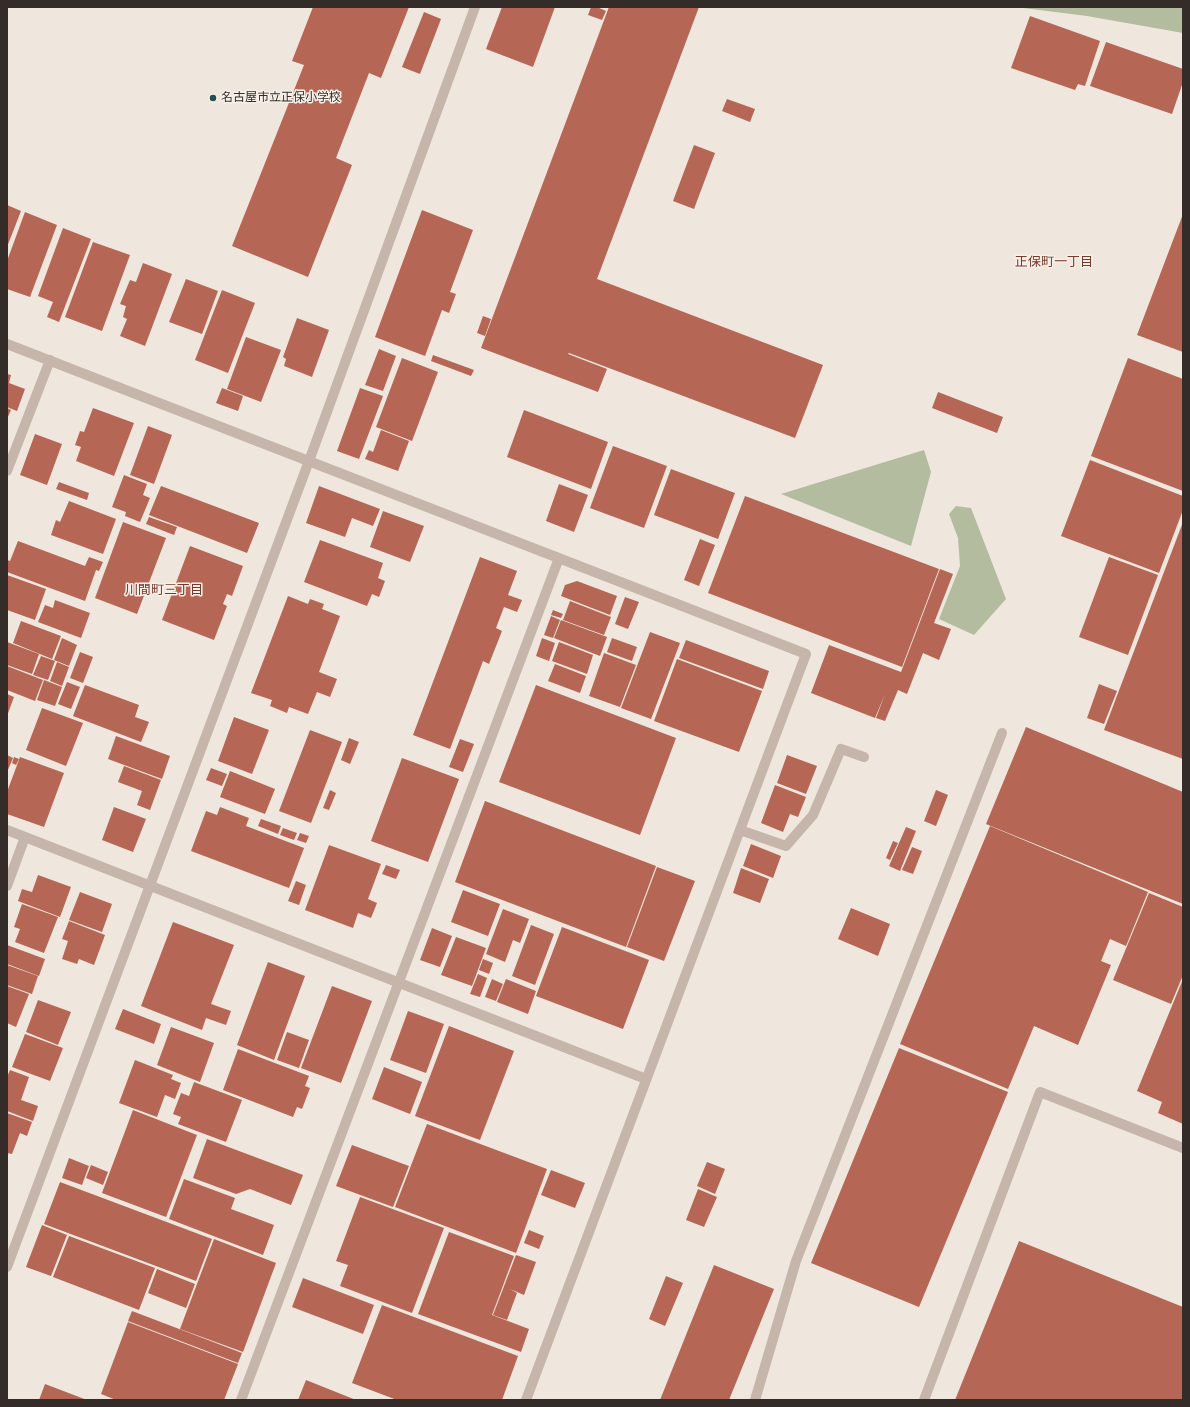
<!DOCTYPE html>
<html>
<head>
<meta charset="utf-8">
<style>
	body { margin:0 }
	#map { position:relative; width:1190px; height:1407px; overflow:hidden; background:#efe6dd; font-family:"Titillium Web",sans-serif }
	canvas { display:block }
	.frame { position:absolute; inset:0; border:8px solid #342c29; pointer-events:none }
</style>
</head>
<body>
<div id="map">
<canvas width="1190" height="1407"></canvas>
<div class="frame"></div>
</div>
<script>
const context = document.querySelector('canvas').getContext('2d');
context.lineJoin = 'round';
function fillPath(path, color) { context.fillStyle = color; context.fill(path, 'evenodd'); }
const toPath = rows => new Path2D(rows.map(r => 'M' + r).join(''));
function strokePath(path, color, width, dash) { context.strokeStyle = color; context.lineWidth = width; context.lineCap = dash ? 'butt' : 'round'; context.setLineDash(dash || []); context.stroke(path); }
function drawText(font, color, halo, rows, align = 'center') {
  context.font = font + ' "Titillium Web","Noto Sans JP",sans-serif'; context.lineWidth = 3; context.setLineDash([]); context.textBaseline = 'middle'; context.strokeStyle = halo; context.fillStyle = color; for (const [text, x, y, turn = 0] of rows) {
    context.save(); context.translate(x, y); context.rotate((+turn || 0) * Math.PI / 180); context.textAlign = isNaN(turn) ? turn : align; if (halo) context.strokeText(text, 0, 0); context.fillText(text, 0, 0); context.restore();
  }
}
fillPath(toPath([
	[1015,7,1183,7,1183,33,1087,16],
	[924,450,931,472,911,546,781,494],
	[956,506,971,508,1006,599,974,635,939,619,960,566,958,538,949,514]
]), '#b4bc9f');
fillPath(toPath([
	[313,7,409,7,381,78,369,73,336,158,352,165,308,277,232,246,304,65,292,61],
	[502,7,555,7,533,67,486,49],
	[591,7,597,7,606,11,602,20,588,15],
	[609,7,699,7,597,279,823,365,795,438,569,353,568,354,607,369,598,392,481,348],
	[424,12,441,19,420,74,402,67],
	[1030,16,1100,41,1085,86,1078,84,1075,90,1011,68],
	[1106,42,1183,69,1183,82,1172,114,1090,86],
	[727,99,755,109,750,122,722,111],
	[694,145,715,153,694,209,673,201],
	[7,205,21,211,7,247],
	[422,210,473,230,450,292,456,294,449,313,442,310,425,356,375,337],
	[25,212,57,225,30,297,7,289,7,261],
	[1183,214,1183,352,1137,335],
	[63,228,91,239,59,322,47,317,53,302,38,296],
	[93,242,130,255,102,331,65,317],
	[143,263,172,274,145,346,120,336,127,319,123,317,126,306,120,304,130,280,136,282],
	[186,279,218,291,202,334,169,322],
	[222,290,255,303,228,373,195,360],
	[483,316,491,319,485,336,477,333],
	[297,318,329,330,312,377,284,366,286,359,283,357],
	[246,337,281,350,261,402,227,389],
	[379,349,396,356,383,391,365,385],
	[433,355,474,370,471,376,431,361],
	[402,358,438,372,412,441,376,427],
	[1128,358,1183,379,1183,491,1091,456],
	[7,374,11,375,9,383,25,389,17,411,7,407],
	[222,388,243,396,238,411,216,403],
	[360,388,383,396,359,459,337,451],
	[938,392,1003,417,997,433,932,408],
	[7,408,11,410,7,419],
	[93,408,134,423,114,476,76,461,81,447,75,445,80,431,84,432],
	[524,410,608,442,591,489,507,457],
	[148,426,172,435,154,484,130,475],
	[381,430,409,441,398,471,365,459,369,450,373,452],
	[35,434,62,444,47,485,20,475],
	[613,446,667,466,644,528,590,508],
	[1090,460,1183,496,1183,510,1159,573,1061,536],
	[671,469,735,493,718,539,654,515],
	[124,475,147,484,143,495,150,498,140,522,125,516,126,512,112,507],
	[59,482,89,493,87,500,56,489],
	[559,484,588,495,574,532,546,521],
	[161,486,259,523,247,553,149,515],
	[319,486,380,509,373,526,352,518,345,537,306,523],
	[745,496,939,569,902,667,708,593],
	[69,501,116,519,103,554,51,535,56,520,60,522],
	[383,511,424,526,410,562,370,547],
	[149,517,177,527,174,535,146,524],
	[123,522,166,538,137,614,95,598],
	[1183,522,1183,759,1104,730],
	[700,539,715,545,699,586,684,580],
	[320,540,383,563,378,578,385,581,379,597,372,594,367,606,304,582],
	[18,541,85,566,89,557,103,562,99,571,96,570,85,601,7,572,7,560,10,561],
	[190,546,243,566,232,596,227,594,223,604,227,606,214,640,162,620],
	[480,557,517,571,508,595,522,600,517,612,504,607,496,628,502,631,489,664,483,661,450,749,413,735],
	[1109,557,1158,575,1128,655,1079,637],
	[940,569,953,574,934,623,951,629,939,660,923,653,907,694,898,690,885,721,876,718,885,694,875,718,811,693,829,645,901,672],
	[7,575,46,589,35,620,7,610],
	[577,581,617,596,610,615,561,596,565,585],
	[288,596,308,604,310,599,324,604,322,609,340,616,319,672,337,679,330,697,317,692,308,714,289,707,287,713,270,706,272,700,251,693],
	[625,597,639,602,628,629,615,624],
	[55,600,90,613,81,638,38,622,45,605,53,608],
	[570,601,611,617,604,635,563,620],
	[553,610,563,614,561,618,551,615],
	[551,616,560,620,553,638,544,635],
	[561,620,607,637,600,656,554,638],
	[21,621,61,636,52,659,13,643],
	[650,632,680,643,651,719,621,708],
	[62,638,77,645,69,666,54,660],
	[542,638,555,643,549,661,536,656],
	[612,638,637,647,632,661,607,652],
	[686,640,769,671,763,689,679,658],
	[7,642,39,654,32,674,7,665],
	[559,642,593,655,587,674,552,661],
	[80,652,93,657,83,683,70,678],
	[604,653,636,665,620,707,589,696],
	[41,656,55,661,48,680,33,675],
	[677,659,762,691,739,752,654,721],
	[57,662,69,667,62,686,50,681],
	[555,664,586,676,580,693,548,681],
	[7,666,43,680,35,701,7,690],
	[44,680,62,687,55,706,37,700],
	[67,682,80,687,71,709,58,704],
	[1099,684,1117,691,1104,724,1087,718],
	[85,685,139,705,135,717,149,722,141,742,73,716],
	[536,685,676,738,640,835,499,782],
	[7,694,14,697,7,716],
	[42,708,83,723,66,766,26,750],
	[234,717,269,730,252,774,218,761],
	[1026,727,1183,792,1183,904,986,824],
	[310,730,342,742,311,823,279,811],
	[116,736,170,756,162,779,108,759],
	[349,738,359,742,350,764,341,760],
	[460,739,474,744,463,772,449,767],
	[7,755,13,758,7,772],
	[787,755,817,766,806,794,777,783],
	[14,757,19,759,16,765,12,763],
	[20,757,64,773,44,827,7,814,7,792],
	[402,758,459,779,428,862,371,841],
	[124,766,161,780,150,810,137,805,142,791,118,782],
	[211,768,227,774,222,786,206,780],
	[230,771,275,789,265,814,220,797],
	[775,785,806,797,798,817,790,814,783,832,761,823],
	[330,790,336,793,329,810,323,808],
	[936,790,948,795,936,826,924,821],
	[485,801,656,866,626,947,455,882],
	[114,807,146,819,133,852,102,840],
	[220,807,249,818,246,826,304,848,289,888,191,851,206,811,217,815],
	[261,819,281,826,278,834,258,826],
	[990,826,1148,892,1126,946,1110,939,1101,961,1111,965,1078,1045,1034,1026,1008,1089,900,1044],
	[906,827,916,831,900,871,889,866],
	[283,828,297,833,294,840,280,835],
	[300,833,309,836,306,843,297,840],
	[893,841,898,843,890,860,886,858],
	[751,844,781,856,773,878,743,866],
	[329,845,381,864,368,899,377,903,371,918,358,913,353,928,305,910],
	[912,847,922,851,913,874,902,870],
	[386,865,400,870,396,879,382,874],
	[657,867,695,881,664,961,627,947],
	[741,868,769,879,760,903,733,893],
	[38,875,71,887,60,917,18,901,22,889,32,892],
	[296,881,306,885,299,905,288,901],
	[463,890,500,904,488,936,451,922],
	[80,892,112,904,102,932,69,920],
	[1149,893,1183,907,1183,975,1171,1004,1113,980],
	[22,904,58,917,44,953,15,942,20,929,14,927],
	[851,908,890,924,878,956,838,939],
	[503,909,529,919,520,943,513,940,505,962,486,954],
	[69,921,105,935,94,965,79,959,77,964,62,959,68,941,62,939],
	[173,922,234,945,211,1004,231,1011,226,1025,206,1018,202,1030,141,1006],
	[531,925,554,934,535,985,512,976],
	[562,927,649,960,623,1029,536,996],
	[432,928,452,936,440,967,420,960],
	[456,937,486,948,472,986,441,975],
	[7,945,45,959,39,976,7,964],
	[483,959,493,963,489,974,479,970],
	[268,962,305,976,274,1060,237,1045],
	[7,965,38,976,32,994,7,985],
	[478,974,487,978,480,997,470,994],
	[492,979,503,984,496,1001,485,997],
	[506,979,536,991,528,1014,497,1002],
	[1183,979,1183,1124,1158,1113,1162,1102,1137,1091],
	[7,986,29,994,16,1027,7,1023],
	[332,986,372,1001,341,1083,301,1068],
	[38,1000,71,1012,58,1045,26,1032],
	[123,1009,161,1024,154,1044,115,1029],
	[408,1011,444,1024,426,1073,390,1060],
	[449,1026,514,1051,480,1140,415,1116],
	[171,1027,214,1043,200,1082,157,1065],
	[287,1032,309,1040,299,1068,277,1060],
	[25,1034,63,1048,50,1081,12,1067],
	[899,1048,1008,1092,919,1307,811,1263],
	[238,1049,309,1076,305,1086,310,1088,302,1109,297,1107,293,1117,223,1090],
	[135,1060,173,1075,171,1079,181,1083,175,1099,165,1095,157,1117,119,1103],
	[384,1067,422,1082,410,1114,372,1099],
	[10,1070,29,1077,21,1100,38,1106,33,1121,7,1111,7,1077],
	[194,1082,242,1100,226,1142,178,1124,181,1117,173,1114,181,1093,189,1096],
	[133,1110,197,1135,166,1217,102,1193],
	[7,1113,32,1122,27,1136,20,1133,12,1154,7,1153],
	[427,1124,547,1169,516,1253,395,1207],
	[207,1139,303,1175,291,1205,250,1189,236,1194,193,1178],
	[352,1145,409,1166,393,1207,336,1186],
	[69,1158,89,1166,82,1185,62,1178],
	[707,1162,725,1169,715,1194,697,1186],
	[91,1165,108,1172,103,1185,86,1178],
	[551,1170,585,1183,575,1208,541,1195],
	[184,1179,235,1198,231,1209,274,1225,263,1255,169,1219],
	[60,1182,212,1239,196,1281,44,1224],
	[698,1189,717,1197,704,1227,686,1220],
	[360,1197,444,1228,412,1313,340,1286,348,1265,336,1261],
	[42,1225,67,1235,51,1276,26,1267],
	[529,1230,544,1236,539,1249,524,1243],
	[449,1232,514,1256,492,1315,529,1329,521,1352,418,1314],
	[69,1236,155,1268,139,1310,53,1277],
	[214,1239,276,1263,243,1352,180,1329],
	[1019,1241,1183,1307,1183,1400,955,1400],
	[516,1255,536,1262,524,1295,510,1289,517,1293,507,1320,493,1315],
	[714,1265,774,1289,729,1400,660,1400],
	[157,1269,195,1284,186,1308,148,1293],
	[666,1276,683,1283,665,1326,649,1319],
	[303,1278,374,1305,363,1334,292,1307],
	[382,1305,518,1356,502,1400,397,1400,352,1383],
	[132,1311,242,1353,238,1363,128,1321],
	[128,1322,238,1364,224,1400,116,1400,101,1394],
	[306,1380,356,1400,298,1400],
	[45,1384,87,1400,39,1400]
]), '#b66654');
strokePath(toPath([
	[7,344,806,654,526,1400],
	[7,471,50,360],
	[7,830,646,1079],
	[740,830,786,846,813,815,841,749,864,757],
	[7,886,25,837],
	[7,1267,309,461,475,7],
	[241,1400,559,558],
	[755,1400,796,1261,1002,733],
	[924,1400,1040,1092,1183,1148]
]), '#c5b5ab', 10);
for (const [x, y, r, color] of [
	[213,98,4,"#245050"]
]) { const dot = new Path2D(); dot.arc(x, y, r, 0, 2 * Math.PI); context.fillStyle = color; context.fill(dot); strokePath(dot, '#f7f0e9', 1.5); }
drawText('12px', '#342c29', '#f7f0e9', [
	["名古屋市立正保小学校",221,98]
], 'left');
drawText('13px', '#783a2d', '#f7f0e9', [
	["正保町一丁目",1054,263],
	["川間町三丁目",164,591]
]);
</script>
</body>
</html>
